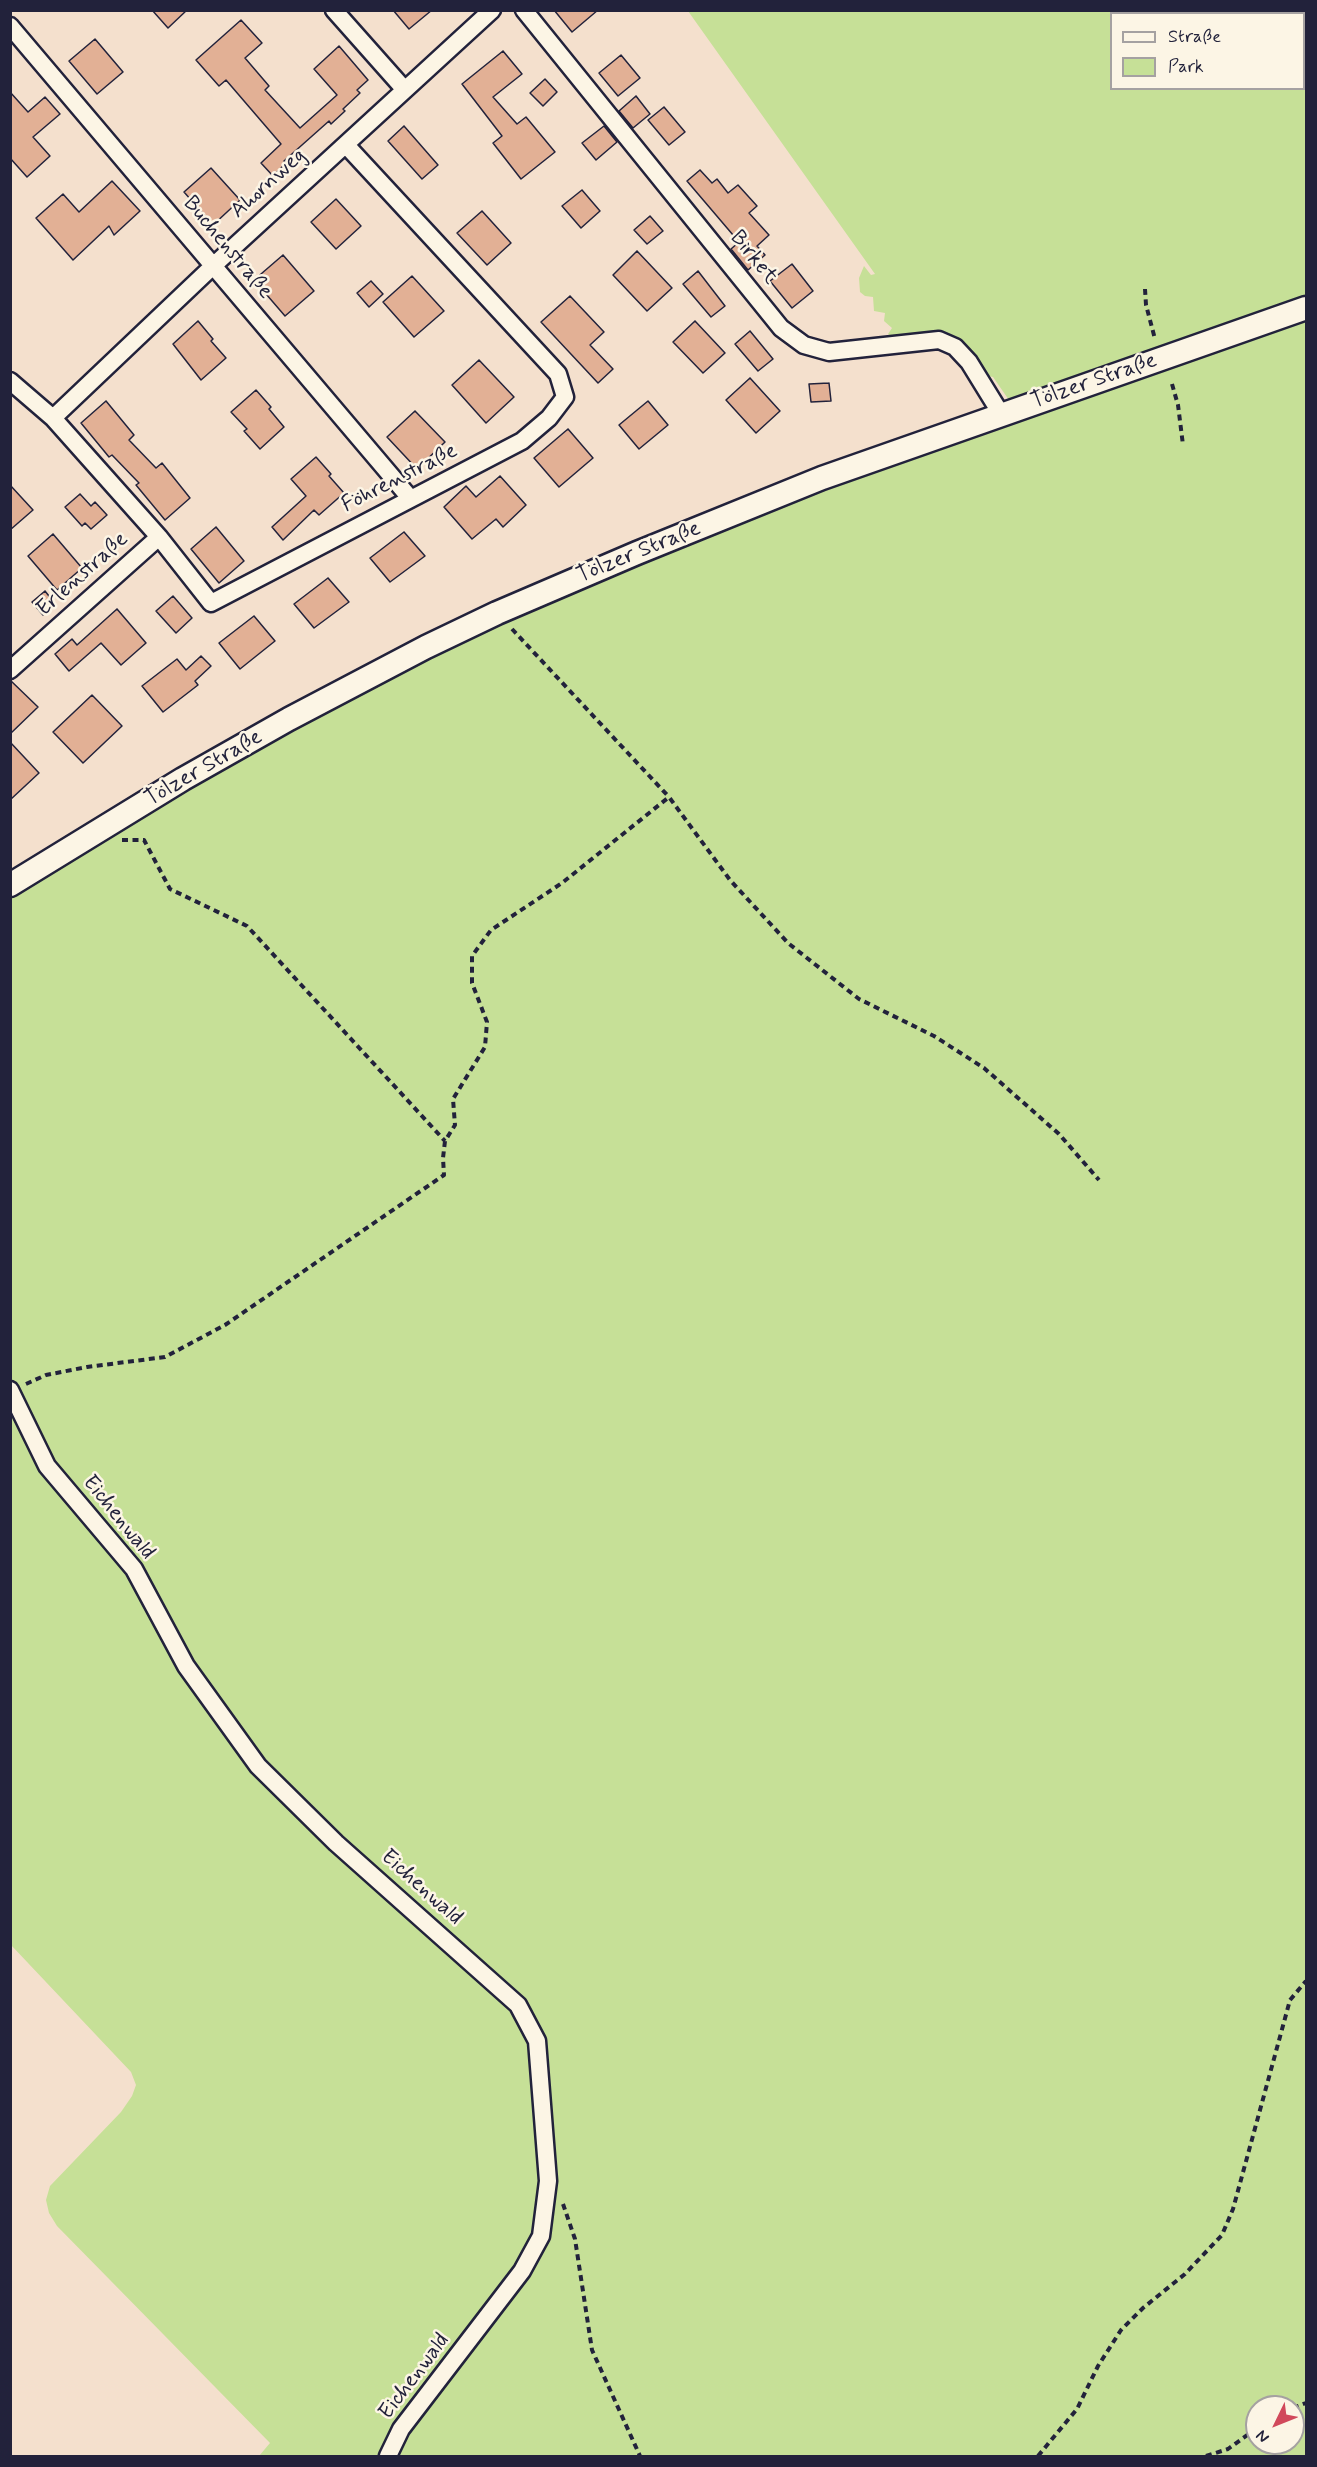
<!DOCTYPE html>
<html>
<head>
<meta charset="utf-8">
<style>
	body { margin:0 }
	#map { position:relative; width:1317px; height:2467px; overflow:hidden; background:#f4e0cd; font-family:Mynerve,sans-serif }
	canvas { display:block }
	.frame { position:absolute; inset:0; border:12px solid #22223b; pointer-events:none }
	.legend { position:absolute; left:1110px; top:12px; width:195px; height:78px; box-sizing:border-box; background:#fcf5e5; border:2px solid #a5a1a1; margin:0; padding:8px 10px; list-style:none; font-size:18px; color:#22223b }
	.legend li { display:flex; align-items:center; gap:12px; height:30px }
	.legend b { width:30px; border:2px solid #a5a1a1 }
	.north { position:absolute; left:1245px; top:2395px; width:60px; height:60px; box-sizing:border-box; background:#fcf5e5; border:2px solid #a5a1a1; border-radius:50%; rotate:227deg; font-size:16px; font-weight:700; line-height:24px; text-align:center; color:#22223b }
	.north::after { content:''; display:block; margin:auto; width:21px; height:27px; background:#d1495b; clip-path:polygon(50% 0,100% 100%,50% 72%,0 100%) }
</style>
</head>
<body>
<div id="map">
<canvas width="1317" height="2467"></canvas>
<div class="frame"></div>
<ul class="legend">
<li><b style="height:8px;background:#fcf5e5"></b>Straße</li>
<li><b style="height:16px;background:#c6e097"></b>Park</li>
</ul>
<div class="north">N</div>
</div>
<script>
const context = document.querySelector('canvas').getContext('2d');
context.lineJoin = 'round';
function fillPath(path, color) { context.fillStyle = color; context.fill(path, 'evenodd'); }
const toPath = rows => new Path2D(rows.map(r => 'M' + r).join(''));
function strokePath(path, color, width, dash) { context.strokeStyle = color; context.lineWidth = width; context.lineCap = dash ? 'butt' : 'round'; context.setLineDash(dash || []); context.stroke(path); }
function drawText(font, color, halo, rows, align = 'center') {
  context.font = font + ' Mynerve,sans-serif'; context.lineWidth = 5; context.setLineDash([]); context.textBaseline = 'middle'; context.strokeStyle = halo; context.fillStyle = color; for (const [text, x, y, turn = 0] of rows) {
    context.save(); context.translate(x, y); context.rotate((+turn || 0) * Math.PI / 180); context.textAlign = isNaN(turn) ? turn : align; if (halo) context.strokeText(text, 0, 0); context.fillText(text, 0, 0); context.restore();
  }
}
fillPath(toPath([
	[688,11,1306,11,1306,2456,259,2456,270,2443,57,2226,49,2213,46,2200,50,2186,121,2112,132,2096,136,2085,131,2072,11,1945,11,899,187,788,299,726,485,630,824,488,1011,403,993,377,988,376,941,347,895,339,888,334,892,328,884,321,885,313,874,311,873,297,865,296,860,292,859,278,864,266,871,275,875,274],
	[1112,14,1304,14,1304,88,1112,88],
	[1257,2407,1293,2407,1293,2443,1257,2443]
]), '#c6e097');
const building = toPath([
	[152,10,187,10,168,28,152,10],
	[393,10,432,10,409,29,393,10],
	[554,10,598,10,572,32,554,10],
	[241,20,262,43,245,58,269,86,265,90,300,128,337,95,314,69,339,46,368,80,357,90,360,93,343,109,345,111,331,124,329,121,284,161,286,163,273,176,261,163,281,144,226,80,219,86,196,60,241,20],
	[95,39,123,72,97,94,69,61,95,39],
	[503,51,522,74,493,97,517,124,526,117,555,152,521,179,493,143,502,136,462,84,503,51],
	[621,55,640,78,618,96,599,73,621,55],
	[545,79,557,92,543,106,530,93,545,79],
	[10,92,28,112,45,97,60,114,33,137,50,156,27,177,10,158,10,92],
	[636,96,650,114,633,128,619,111,636,96],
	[664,107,685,132,669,145,648,120,664,107],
	[404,126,438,165,422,179,388,141,404,126],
	[604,126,617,142,596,160,582,143,604,126],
	[211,168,240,200,213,225,184,192,211,168],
	[700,170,712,183,717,179,728,193,738,185,757,206,749,213,769,235,757,246,765,255,748,270,731,249,739,242,687,181,700,170],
	[112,181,140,211,114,235,109,226,73,260,36,218,63,194,79,212,112,181],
	[582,190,600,211,581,228,562,206,582,190],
	[336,199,361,226,336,249,311,222,336,199],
	[482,211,511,243,487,265,457,233,482,211],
	[650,216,663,231,647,244,634,230,650,216],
	[637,251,672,288,647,311,613,275,637,251],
	[283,255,314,291,285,316,254,280,283,255],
	[792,264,813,291,792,308,770,281,792,264],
	[698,271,725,306,711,317,683,284,698,271],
	[412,276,444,311,414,337,383,302,412,276],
	[371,281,383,294,369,307,357,293,371,281],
	[570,296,604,332,590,345,613,369,598,383,541,322,570,296],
	[198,321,213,339,211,341,226,358,201,380,173,344,198,321],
	[695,321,725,353,703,373,673,342,695,321],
	[750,331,773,359,758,371,735,344,750,331],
	[479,360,514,397,486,423,452,385,479,360],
	[750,378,780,411,756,433,726,400,750,378],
	[829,383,831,401,811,402,809,384,829,383],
	[256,390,271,407,269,409,284,427,260,449,244,431,247,429,231,412,256,390],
	[106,401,134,435,129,440,156,468,162,463,190,498,165,520,136,485,139,483,112,455,109,457,81,423,106,401],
	[648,401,668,425,639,449,619,425,648,401],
	[415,411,445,442,417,469,387,437,415,411],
	[568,429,593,458,559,487,534,458,568,429],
	[316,457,331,474,329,476,344,493,319,515,314,510,283,540,272,527,306,496,291,479,316,457],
	[500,476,526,505,503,527,496,519,472,539,444,507,466,486,476,497,500,476],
	[10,485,33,510,10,530,10,485],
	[80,494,91,506,95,502,107,515,91,529,85,523,82,526,65,507,80,494],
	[216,527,244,561,219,583,191,549,216,527],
	[404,532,425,556,390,582,370,558,404,532],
	[53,534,82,568,57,590,28,556,53,534],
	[328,578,349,602,314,628,294,604,328,578],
	[45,591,56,605,43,615,32,602,45,591],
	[173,596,192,618,176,633,156,611,173,596],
	[117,609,146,643,121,665,101,643,69,671,55,654,72,639,77,645,117,609],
	[254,616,275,641,240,669,219,643,254,616],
	[201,656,211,666,195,681,198,685,163,712,142,686,177,659,186,670,201,656],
	[10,680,38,707,10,734,10,680],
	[92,695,122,726,83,763,53,732,92,695],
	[10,742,39,773,10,800,10,742]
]);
fillPath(building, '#e2b095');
strokePath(building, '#22223b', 1.5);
const street = toPath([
	[334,10,405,90],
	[524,10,781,328,804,345,829,352,939,340,955,347,969,362,1001,414],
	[10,26,410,498],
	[10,381,53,418,159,537,211,603,522,441,549,418,565,397,558,374,346,145],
	[53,418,213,266,492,10],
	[10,670,159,537],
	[10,1390,47,1466,134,1569,186,1666,258,1766,336,1843,518,2005,537,2041,548,2181,541,2236,522,2271,401,2429,388,2456]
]);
const secondary = toPath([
	[10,885,183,779,289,719,426,647,497,613,637,553,822,478,1306,308]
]);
strokePath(street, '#22223b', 21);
strokePath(secondary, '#22223b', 27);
strokePath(toPath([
	[1145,289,1146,305,1155,339],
	[1172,384,1178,405,1183,445],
	[512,629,669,797],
	[122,840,144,840,170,889,247,926,445,1141],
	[26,1384,46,1375,87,1367,165,1357,225,1325,444,1175,443,1158,445,1141,455,1125,453,1099,485,1047,487,1022,472,983,472,956,491,930,562,883,669,797,730,880,788,943,859,999,934,1036,984,1068,1059,1134,1099,1180],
	[563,2204,575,2239,592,2350,640,2456],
	[1293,2408,1306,2403],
	[1038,2456,1077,2409,1098,2366,1121,2330,1143,2308,1185,2274,1222,2235,1233,2209,1290,2000,1306,1981],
	[1206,2456,1228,2449,1257,2428]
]), '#22223b', 4, [6, 4.5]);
strokePath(street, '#fcf5e5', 16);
strokePath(secondary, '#fcf5e5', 22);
drawText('22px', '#22223b', '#fcf5e5', [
	["Ahornweg",269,184,-42],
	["Buchenstraße",227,248,50],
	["Birket",753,258,51],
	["Tölzer Straße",1094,382,-19],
	["Föhrenstraße",400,479,-27],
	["Tölzer Straße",639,553,-22],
	["Erlenstraße",83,575,-42],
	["Tölzer Straße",204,769,-30],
	["Eichenwald",118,1518,51],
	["Eichenwald",421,1888,42],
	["Eichenwald",415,2377,-53]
]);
</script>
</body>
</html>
